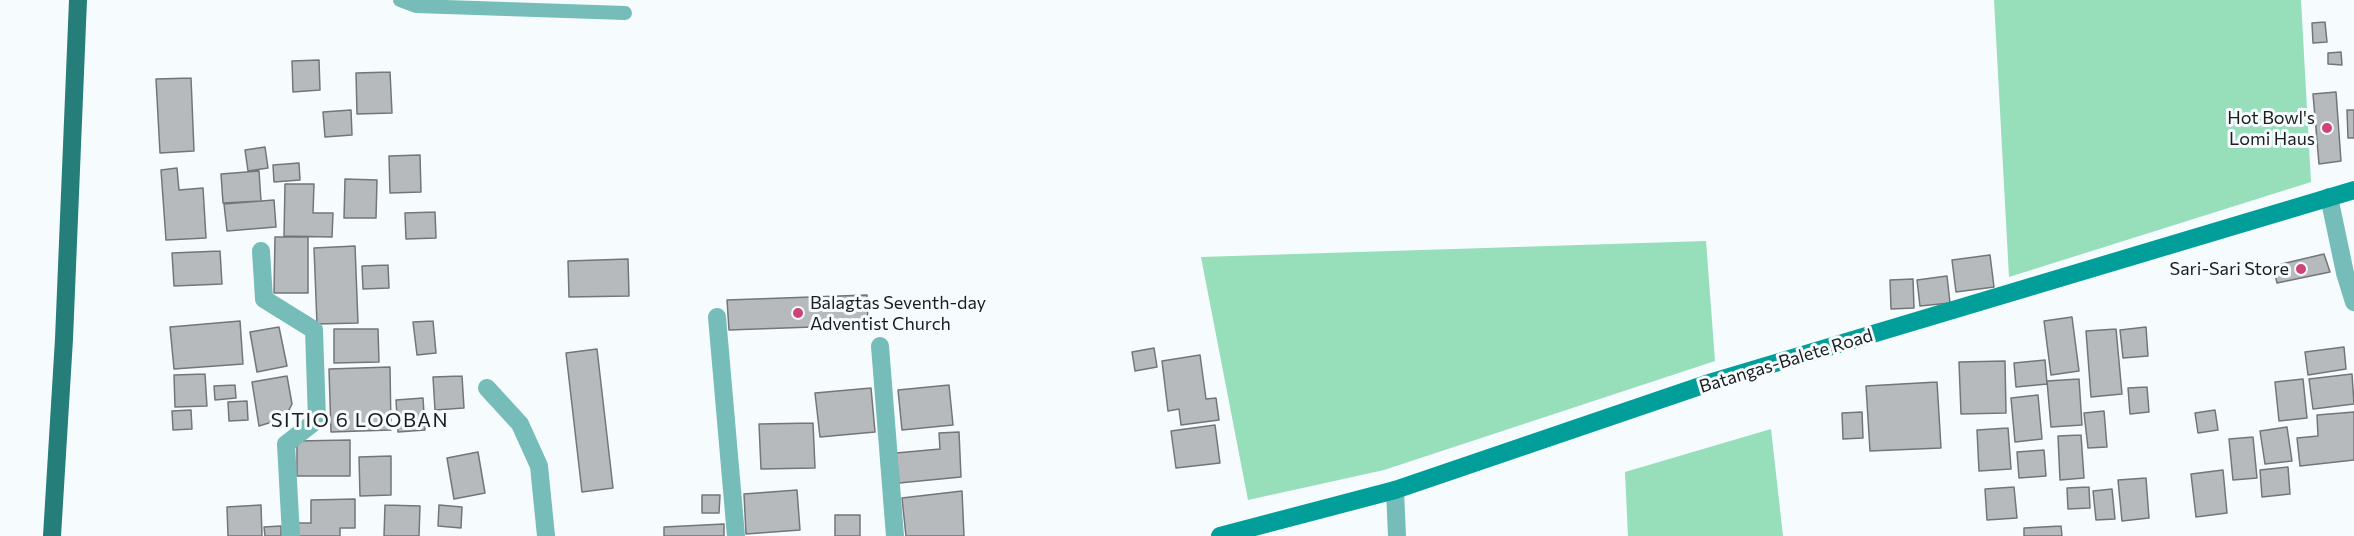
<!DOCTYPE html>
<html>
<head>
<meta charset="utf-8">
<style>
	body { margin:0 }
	canvas { display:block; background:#f6fbfd }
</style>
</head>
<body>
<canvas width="2354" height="536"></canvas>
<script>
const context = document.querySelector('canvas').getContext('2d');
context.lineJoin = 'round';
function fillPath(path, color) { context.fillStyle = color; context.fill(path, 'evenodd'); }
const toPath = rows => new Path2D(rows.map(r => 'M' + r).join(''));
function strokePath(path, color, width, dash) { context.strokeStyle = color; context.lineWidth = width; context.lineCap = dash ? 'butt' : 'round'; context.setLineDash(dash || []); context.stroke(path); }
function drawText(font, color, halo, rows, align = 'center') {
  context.font = font + ' Commissioner,sans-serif'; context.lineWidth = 6; context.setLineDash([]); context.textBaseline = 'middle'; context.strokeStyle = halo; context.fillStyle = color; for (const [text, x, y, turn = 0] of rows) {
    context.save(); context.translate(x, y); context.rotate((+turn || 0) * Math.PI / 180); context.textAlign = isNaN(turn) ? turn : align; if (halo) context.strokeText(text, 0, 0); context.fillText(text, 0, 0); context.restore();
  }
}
fillPath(toPath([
	[1994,0,2301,0,2311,182,2009,277],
	[1706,241,1715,361,1384,470,1248,500,1201,257],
	[1771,429,1783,536,1628,536,1625,472]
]), '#97debb');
const building = toPath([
	[2325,22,2327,42,2313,43,2312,23,2325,22],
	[2341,52,2342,65,2328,64,2328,53,2341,52],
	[319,60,320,90,293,92,292,61,319,60],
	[390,72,392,113,357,114,356,73,390,72],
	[191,78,194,151,160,153,156,79,191,78],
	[2336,92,2341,161,2319,164,2313,94,2336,92],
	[351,110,352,135,325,137,323,112,351,110],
	[2347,110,2354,110,2354,138,2348,138,2347,110],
	[265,147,268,168,248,171,245,150,265,147],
	[420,155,421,192,390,193,389,156,420,155],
	[299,163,300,180,274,182,273,165,299,163],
	[177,168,179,190,203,188,206,238,166,240,161,170,177,168],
	[259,171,261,201,223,203,221,174,259,171],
	[345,179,377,180,376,218,344,218,345,179],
	[285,184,314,184,313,213,333,213,332,237,284,236,285,184],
	[274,200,276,227,227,231,224,204,274,200],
	[435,212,436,238,406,239,405,213,435,212],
	[275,237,308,237,308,293,274,293,275,237],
	[355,246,358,323,317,324,314,248,355,246],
	[220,251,222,284,174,286,172,253,220,251],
	[2324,254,2330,272,2277,283,2273,266,2324,254],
	[1990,255,1994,287,1956,292,1952,260,1990,255],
	[628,259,629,296,569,297,568,261,628,259],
	[388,265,389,288,363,289,362,266,388,265],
	[1947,276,1950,303,1920,306,1917,280,1947,276],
	[1913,279,1914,308,1891,309,1890,280,1913,279],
	[867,295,868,325,729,330,727,300,867,295],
	[2072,317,2079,371,2051,375,2044,321,2072,317],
	[240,321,243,364,174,369,170,327,240,321],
	[433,321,436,353,417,355,413,322,433,321],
	[279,327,287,366,257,372,250,332,279,327],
	[2146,327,2148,356,2123,358,2120,330,2146,327],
	[334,329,378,329,379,362,334,363,334,329],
	[2116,329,2122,394,2091,397,2086,331,2116,329],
	[2344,347,2346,369,2308,375,2305,352,2344,347],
	[1154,348,1157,367,1135,371,1132,352,1154,348],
	[597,349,613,488,582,492,566,353,597,349],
	[1200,355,1206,399,1216,398,1219,420,1181,425,1179,409,1168,411,1162,361,1200,355],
	[2045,360,2047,384,2016,387,2014,363,2045,360],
	[2005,361,2006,413,1961,414,1959,362,2005,361],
	[390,367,391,430,331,432,329,369,390,367],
	[205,374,207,406,175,407,174,375,205,374],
	[2352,374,2354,404,2313,409,2309,379,2352,374],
	[287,376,292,404,285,418,259,426,252,382,287,376],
	[462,376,464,408,435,410,433,377,462,376],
	[2079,379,2082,425,2051,427,2047,381,2079,379],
	[2303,379,2307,418,2279,421,2275,382,2303,379],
	[1937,382,1941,448,1870,451,1866,386,1937,382],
	[235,385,236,398,215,400,214,386,235,385],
	[949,385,953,425,902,430,898,390,949,385],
	[2147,387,2149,412,2130,414,2128,388,2147,387],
	[871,388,875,432,820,437,815,393,871,388],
	[2038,395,2042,439,2015,442,2011,398,2038,395],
	[423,398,425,430,398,432,396,400,423,398],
	[247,401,248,420,229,421,228,402,247,401],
	[191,410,192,429,173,430,172,411,191,410],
	[2215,410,2218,430,2198,433,2195,413,2215,410],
	[2104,411,2107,447,2088,448,2084,413,2104,411],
	[1862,412,1863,438,1843,439,1842,413,1862,412],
	[2354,412,2354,460,2300,466,2297,438,2318,436,2317,415,2354,412],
	[813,423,815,468,761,469,759,424,813,423],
	[1215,425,1220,463,1176,468,1171,431,1215,425],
	[2287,427,2292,461,2265,464,2260,431,2287,427],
	[2008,428,2011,469,1979,471,1977,430,2008,428],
	[959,432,961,477,899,483,896,453,940,449,939,433,959,432],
	[2081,435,2084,478,2060,480,2058,436,2081,435],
	[2253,437,2257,478,2233,480,2229,439,2253,437],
	[350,440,350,476,297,476,297,441,350,440],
	[2044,450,2046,476,2019,478,2017,452,2044,450],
	[478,452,485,493,454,499,447,458,478,452],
	[391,456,391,495,360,496,359,457,391,456],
	[2288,467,2290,494,2262,497,2260,470,2288,467],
	[2223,470,2227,513,2196,517,2191,474,2223,470],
	[2146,478,2149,518,2122,521,2118,480,2146,478],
	[2014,487,2017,518,1987,520,1985,489,2014,487],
	[2089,487,2090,508,2068,509,2067,488,2089,487],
	[2112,489,2115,519,2096,520,2093,491,2112,489],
	[797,490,800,530,746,534,744,494,797,490],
	[962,491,964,536,906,536,902,498,962,491],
	[702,495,720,495,719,513,702,513,702,495],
	[355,499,355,528,340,528,340,536,298,536,298,523,311,523,311,500,355,499],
	[261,505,262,536,228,536,227,507,261,505],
	[385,505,420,506,419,536,384,536,385,505],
	[439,505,462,507,461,528,438,526,439,505],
	[835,515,860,515,860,536,835,536,835,515],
	[724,524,724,536,664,536,664,527,724,524],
	[281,526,281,536,265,536,264,527,281,526],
	[2061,526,2062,536,2024,536,2024,528,2061,526]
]);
fillPath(building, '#b7babd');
strokePath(building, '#737679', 1.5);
strokePath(toPath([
	[400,0,416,6,625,13]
]), '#76bdb9', 14);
strokePath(toPath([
	[2329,197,2345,273,2354,302],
	[261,251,264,299,314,330,317,420,286,444,291,536],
	[717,317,736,536],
	[880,346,895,536],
	[487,388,520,424,539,466,546,536],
	[1395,490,1397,536]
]), '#76bdb9', 18);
strokePath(toPath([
	[1220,536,1395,490,1712,382,2354,190]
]), '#029e99', 18);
strokePath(toPath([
	[52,536,64,339,78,0]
]), '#267e7a', 18);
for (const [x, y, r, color] of [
	[2327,128,6,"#cf4375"],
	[2301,269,6,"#cf4375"],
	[798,313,6,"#cf4375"]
]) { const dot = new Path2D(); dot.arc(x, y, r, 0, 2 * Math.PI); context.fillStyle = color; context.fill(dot); strokePath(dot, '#f6fbfd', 2); }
drawText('18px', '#1c1e1e', '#f6fbfd', [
	["Hot Bowl's",2315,118],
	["Lomi Haus",2315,139],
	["Sari-Sari Store",2289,269],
	["Balagtas Seventh-day",810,303,"left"],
	["Adventist Church",810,324,"left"]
], 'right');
drawText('18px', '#1c1e1e', '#f6fbfd', [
	["Batangas-Balete Road",1786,361,-17]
]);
context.letterSpacing = '1.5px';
drawText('20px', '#1c1e1e', '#f6fbfd', [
	["SITIO 6 LOOBAN",360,420]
]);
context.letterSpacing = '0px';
</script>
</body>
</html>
